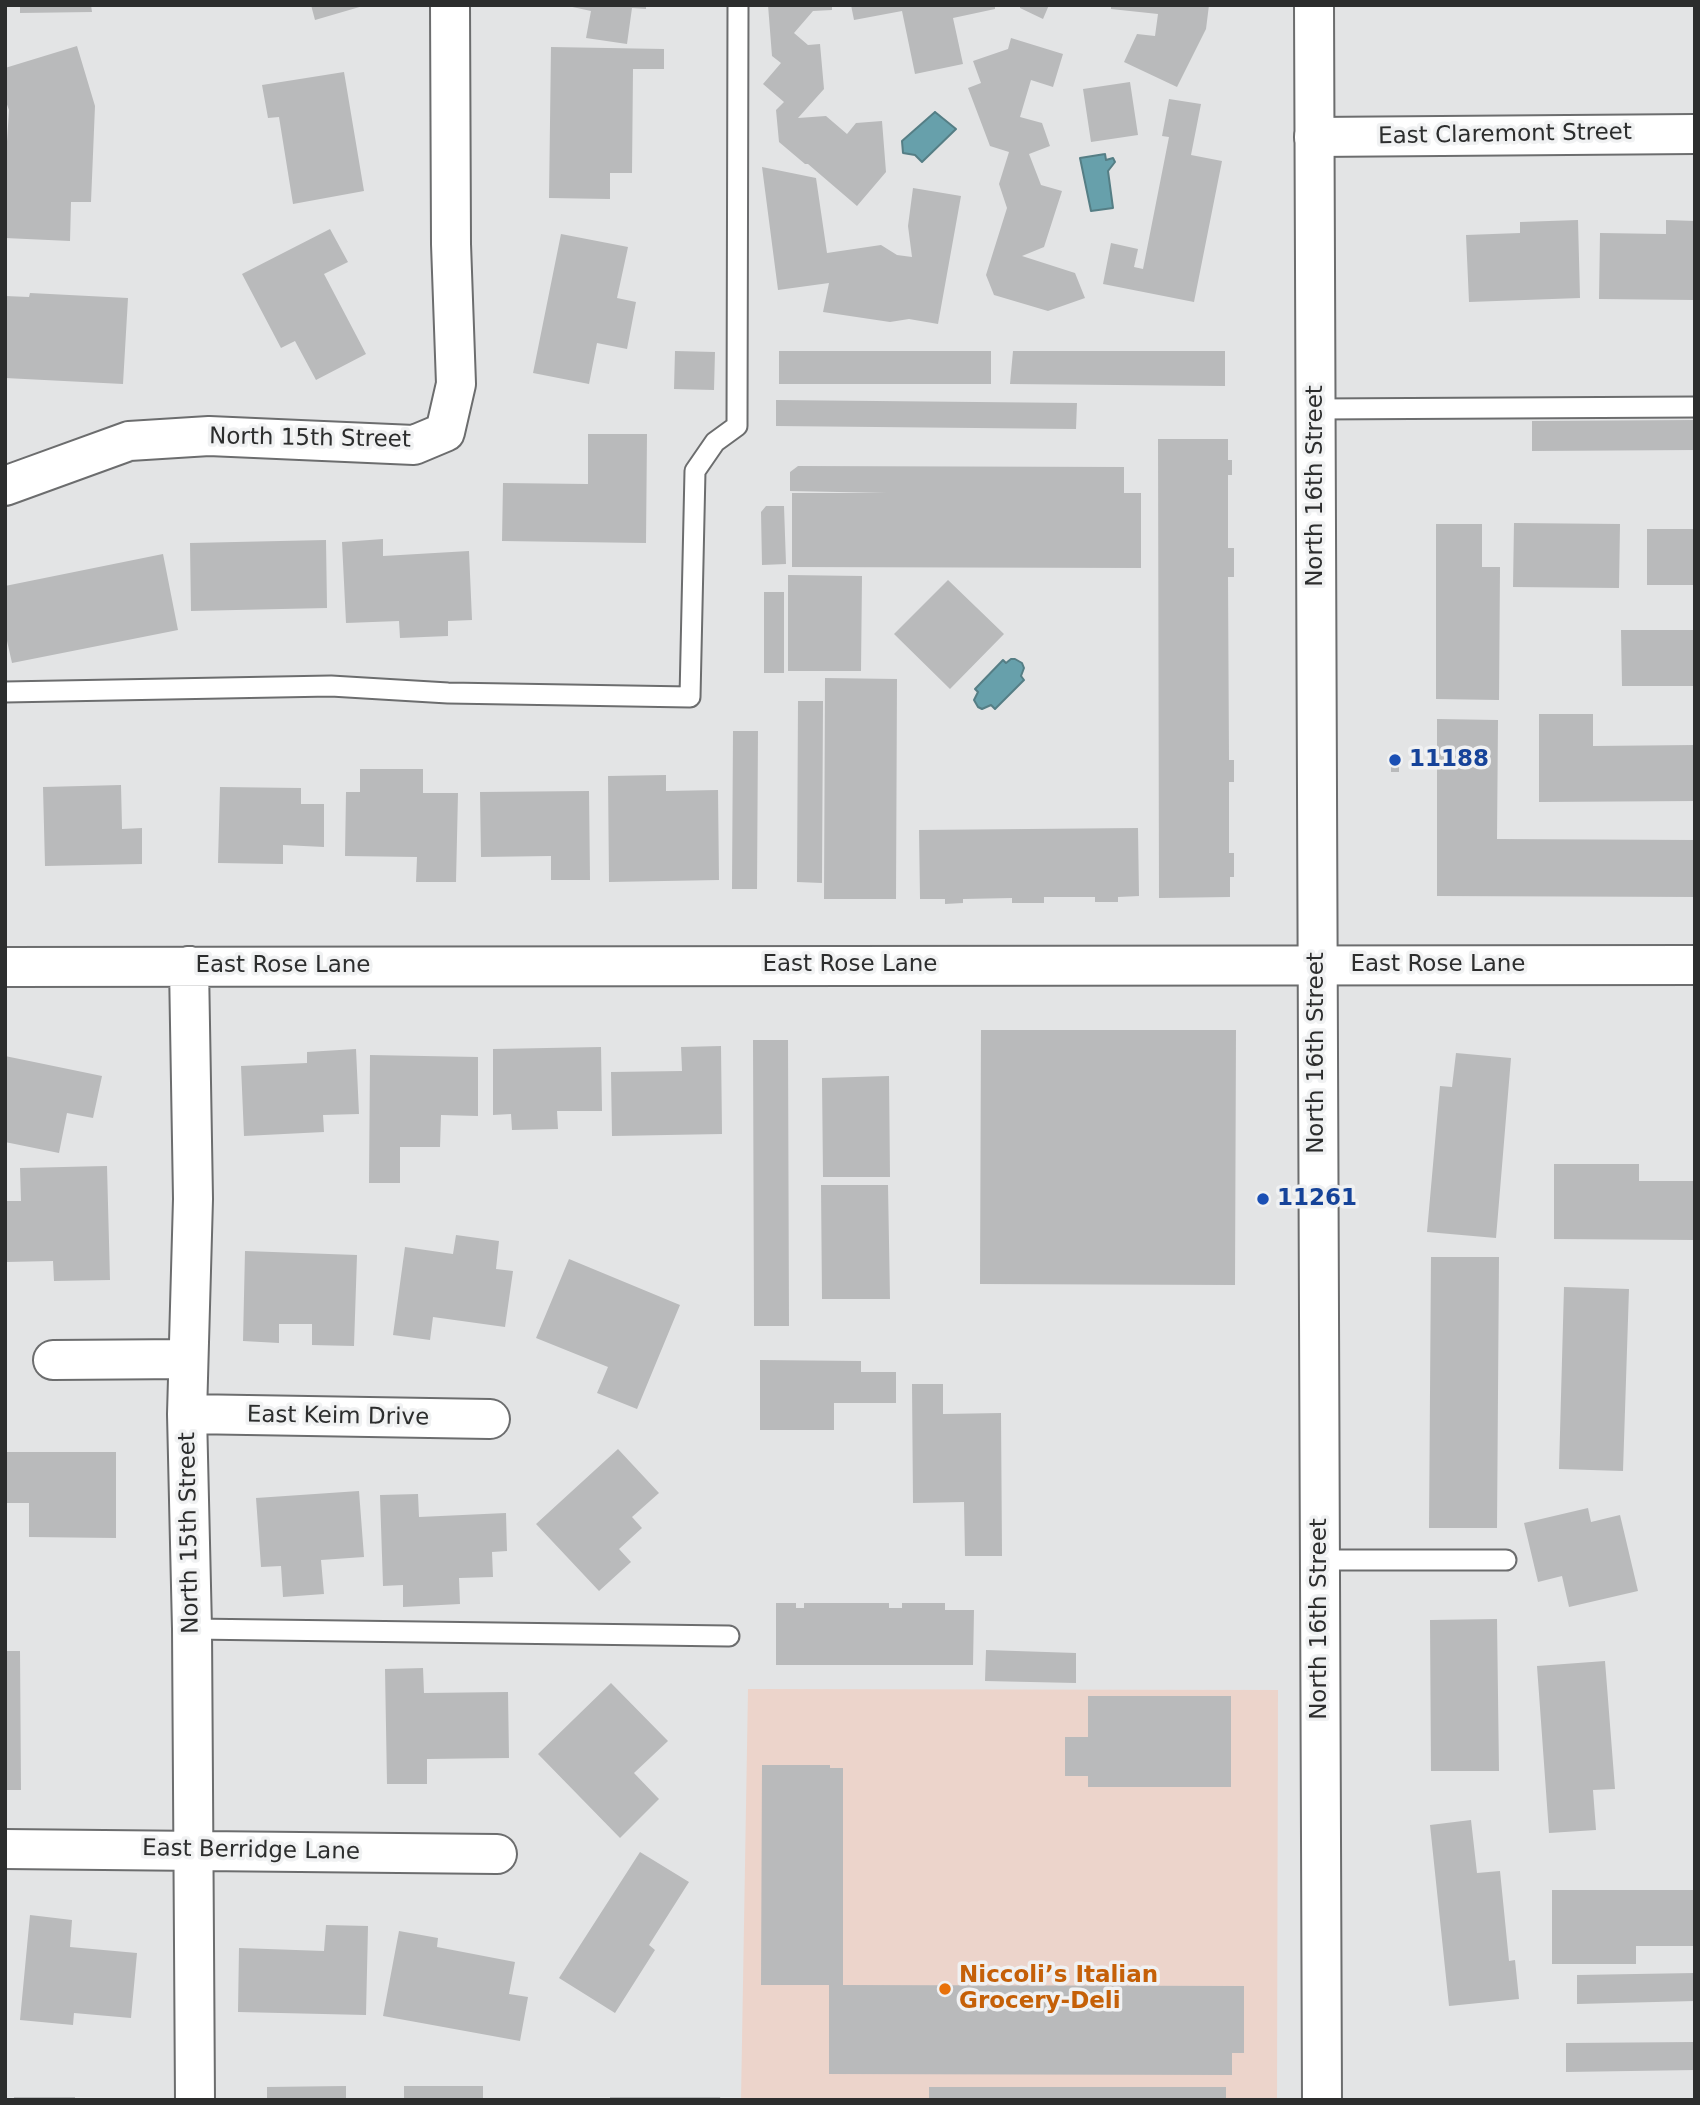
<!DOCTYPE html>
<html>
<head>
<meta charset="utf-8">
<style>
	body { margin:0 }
	#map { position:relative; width:1700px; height:2105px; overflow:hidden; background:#e3e4e5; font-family:"DejaVu Sans",sans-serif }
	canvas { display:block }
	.frame { position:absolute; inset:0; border:7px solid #2c2d2d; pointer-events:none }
</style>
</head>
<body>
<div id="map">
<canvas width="1700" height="2105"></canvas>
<div class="frame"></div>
</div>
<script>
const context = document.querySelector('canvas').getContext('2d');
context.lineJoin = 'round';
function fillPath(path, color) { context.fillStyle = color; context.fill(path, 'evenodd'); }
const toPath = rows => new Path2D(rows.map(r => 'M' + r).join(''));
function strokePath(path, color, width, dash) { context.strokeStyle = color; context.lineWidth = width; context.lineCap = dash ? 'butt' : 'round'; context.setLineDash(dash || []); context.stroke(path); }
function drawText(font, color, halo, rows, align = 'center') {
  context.font = font + ' "DejaVu Sans",sans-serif'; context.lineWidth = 7; context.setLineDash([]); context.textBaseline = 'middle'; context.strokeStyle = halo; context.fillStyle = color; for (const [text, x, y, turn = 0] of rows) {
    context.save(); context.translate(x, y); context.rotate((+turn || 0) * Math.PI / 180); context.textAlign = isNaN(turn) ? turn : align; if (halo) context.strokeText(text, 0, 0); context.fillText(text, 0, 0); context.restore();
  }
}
fillPath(toPath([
	[748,1689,1278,1690,1277,2100,741,2100]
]), '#ecd4cb');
const water = toPath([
	[935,112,956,129,922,162,915,155,903,153,902,141,935,112],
	[1105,154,1106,160,1113,158,1115,162,1108,171,1113,208,1091,211,1080,158,1105,154],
	[1011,659,1015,659,1022,663,1024,668,1021,676,1024,680,995,709,991,705,982,709,978,707,974,700,978,692,975,689,1003,660,1006,663,1011,659]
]);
fillPath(water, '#67a0ab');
strokePath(water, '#557e85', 2);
fillPath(toPath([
	[20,5,91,5,92,12,20,13],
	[311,5,363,5,363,6,315,20],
	[563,5,646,5,646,9,632,8,627,44,586,38,591,11],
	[768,5,832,5,832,10,813,11,794,33,808,45,820,44,824,89,798,118,826,116,847,134,856,123,882,121,886,172,857,206,808,164,805,164,779,142,776,110,784,102,763,84,781,63,772,56],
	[851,5,995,5,995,9,953,18,963,64,915,74,902,11,854,20],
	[1020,5,1049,5,1043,19,1020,8],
	[1111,5,1209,5,1206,29,1177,87,1124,62,1137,34,1155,36,1158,14,1111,9],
	[1011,38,1063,54,1053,87,1031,80,1020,117,1042,123,1050,146,1029,154,1041,185,1062,191,1044,247,1022,256,1075,273,1085,298,1048,311,994,295,986,275,1007,208,999,184,1009,152,990,146,968,88,981,83,973,61,1008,49],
	[77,46,95,106,91,202,71,202,70,241,5,238,5,173,9,110,5,99,5,68],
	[551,47,664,49,664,69,633,69,632,173,610,173,610,199,549,198],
	[344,72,364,191,293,204,279,117,268,118,262,85],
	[1130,82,1138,135,1091,142,1083,89],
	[1169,99,1201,104,1191,155,1222,161,1194,302,1103,284,1111,243,1138,249,1134,267,1143,269,1169,137,1162,136],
	[762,167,816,178,827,253,881,245,897,255,912,257,908,226,913,188,961,196,938,324,909,319,890,322,823,312,829,283,778,290],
	[1578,220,1580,298,1469,302,1466,235,1520,233,1520,222],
	[1666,220,1695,221,1695,300,1599,299,1600,233,1666,234],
	[330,229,348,262,324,274,366,354,316,380,295,341,281,348,242,274],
	[561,234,628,247,617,298,636,302,627,349,597,343,589,384,533,373],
	[30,293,128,298,123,384,5,378,5,296,29,297],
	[675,351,715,352,714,390,674,389],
	[779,351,991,351,991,384,779,384],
	[1013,351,1225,351,1225,386,1010,384],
	[776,400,1077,403,1076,429,776,426],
	[1695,420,1695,450,1532,451,1532,421],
	[588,434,647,434,646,543,502,541,503,483,588,484],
	[1158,439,1228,439,1228,460,1232,460,1232,475,1228,475,1228,548,1234,548,1234,577,1228,577,1229,760,1234,760,1234,782,1229,782,1229,853,1234,853,1234,877,1230,877,1230,897,1159,898],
	[798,466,1124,467,1124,493,1141,493,1141,568,792,567,792,493,887,493,790,491,790,472],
	[766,506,784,506,786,564,762,565,761,512],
	[1514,523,1620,524,1619,588,1513,587],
	[1436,524,1482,524,1482,567,1500,567,1499,700,1436,699],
	[1647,529,1695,529,1695,585,1647,585],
	[383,539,383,556,469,551,472,620,448,621,448,636,400,638,399,621,346,623,342,542],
	[326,540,327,608,191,611,190,543],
	[163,554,178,630,12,663,5,632,5,586],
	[788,575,862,576,861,671,788,671],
	[948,580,1004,634,950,689,894,634],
	[764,592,784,592,784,673,764,673],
	[1621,630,1695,630,1695,686,1622,686],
	[825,678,897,679,896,899,824,899],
	[798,701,823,701,822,883,797,882],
	[1539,714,1593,714,1593,746,1695,745,1695,801,1539,802],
	[1437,719,1498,720,1497,839,1695,840,1695,897,1437,896],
	[733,731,758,731,757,889,732,889],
	[1391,754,1399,754,1399,772,1391,772],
	[360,769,423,769,423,793,458,793,456,882,416,882,417,857,345,856,346,792,360,792],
	[666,775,666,791,718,790,719,880,609,882,608,776],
	[121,785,122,829,142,828,142,864,45,866,43,787],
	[220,787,301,788,301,804,324,804,324,847,283,845,283,864,218,863],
	[589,791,590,880,551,880,551,856,481,857,480,792],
	[1138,828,1139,896,1118,897,1118,902,1095,902,1095,897,1044,897,1044,903,1012,903,1012,898,963,899,963,903,945,904,945,899,920,899,919,830],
	[981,1030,1236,1030,1235,1285,980,1284],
	[753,1040,788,1040,789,1326,754,1326],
	[721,1046,722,1134,612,1136,611,1072,682,1071,681,1047],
	[601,1047,602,1111,557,1111,558,1129,512,1130,511,1114,493,1115,493,1049],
	[356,1049,359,1114,323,1115,324,1132,244,1136,241,1066,307,1063,307,1052],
	[1456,1053,1511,1058,1496,1238,1427,1232,1440,1086,1452,1087],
	[370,1055,478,1057,478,1116,441,1115,440,1147,400,1147,400,1183,369,1183],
	[5,1056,102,1076,93,1118,67,1113,59,1153,5,1142],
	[889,1076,890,1177,823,1177,822,1078],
	[1554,1164,1639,1164,1639,1181,1695,1181,1695,1240,1554,1239],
	[107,1166,110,1280,54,1281,53,1261,6,1262,5,1201,21,1201,20,1168],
	[821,1185,888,1185,890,1299,822,1299],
	[456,1235,499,1241,496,1269,513,1271,505,1327,433,1317,430,1340,393,1335,405,1247,453,1254],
	[245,1251,357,1255,354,1346,312,1345,312,1324,279,1324,279,1343,243,1341],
	[1431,1257,1499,1257,1497,1528,1429,1528],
	[569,1259,680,1305,637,1409,597,1393,608,1367,536,1338],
	[1564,1287,1629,1289,1623,1471,1559,1469],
	[760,1360,861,1361,861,1372,896,1372,896,1403,834,1403,834,1430,760,1430],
	[912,1384,943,1384,943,1414,1001,1413,1002,1556,965,1556,964,1502,913,1503],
	[618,1449,659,1493,632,1517,642,1528,619,1549,631,1562,599,1591,536,1524],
	[5,1452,116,1452,116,1538,29,1537,29,1503,5,1503],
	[359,1491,364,1557,321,1560,324,1594,283,1597,281,1566,261,1567,256,1498],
	[418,1494,419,1517,506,1513,507,1551,492,1552,493,1577,459,1578,460,1604,403,1607,403,1585,383,1586,380,1495],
	[1588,1508,1591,1522,1620,1515,1638,1591,1569,1607,1562,1576,1538,1582,1524,1523],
	[776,1603,796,1603,796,1608,804,1608,804,1603,889,1603,889,1608,902,1608,902,1603,945,1603,945,1610,974,1610,973,1665,776,1665],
	[1497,1619,1499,1771,1431,1771,1430,1620],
	[986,1650,1076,1653,1076,1683,985,1681],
	[5,1651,20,1651,21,1790,5,1790],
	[1605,1661,1615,1789,1593,1790,1596,1830,1549,1833,1537,1666],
	[423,1668,424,1693,508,1692,509,1758,427,1759,427,1784,387,1784,385,1669],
	[611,1683,668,1741,634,1773,659,1799,620,1838,538,1754],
	[1088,1696,1231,1696,1231,1787,1088,1787,1088,1776,1065,1776,1065,1737,1088,1737],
	[762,1765,830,1765,830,1768,843,1768,843,1985,1244,1986,1244,2053,1232,2053,1232,2075,829,2074,829,1985,761,1985],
	[1471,1820,1477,1873,1500,1871,1509,1961,1515,1960,1519,1999,1449,2006,1430,1825],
	[640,1852,689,1882,649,1945,655,1950,615,2013,559,1978],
	[1552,1890,1695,1890,1695,1946,1636,1946,1636,1964,1552,1964],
	[30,1915,72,1920,70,1947,137,1953,131,2018,74,2013,73,2025,20,2020],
	[326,1925,368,1926,366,2015,238,2012,239,1948,324,1951],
	[399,1931,438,1938,437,1947,515,1962,509,1994,528,1997,520,2041,383,2016],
	[1695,1973,1695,2001,1577,2004,1577,1975],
	[1695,2042,1695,2070,1566,2072,1566,2043],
	[346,2086,346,2100,267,2100,267,2087],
	[404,2086,483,2086,483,2100,404,2100],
	[929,2087,1226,2087,1226,2100,929,2100],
	[14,2097,75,2097,75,2100,14,2100],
	[610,2097,720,2097,721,2100,610,2100]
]), '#b9babb');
const service = toPath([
	[1316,409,1695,407],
	[5,692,331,686,448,693,690,697,695,471,715,442,737,426,738,5],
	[1320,1560,1506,1560],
	[192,1629,729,1636]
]);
const minor = toPath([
	[1314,137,1695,134],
	[5,486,129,441,209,436,414,445,445,432,456,384,451,244,450,5],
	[189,966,193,1199,187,1414,192,1629,195,2100],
	[5,967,1695,965],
	[53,1360,188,1359],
	[187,1414,490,1419],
	[5,1849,497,1854]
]);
const secondary = toPath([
	[1314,5,1322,2100]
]);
strokePath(service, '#6c6d6e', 23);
strokePath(minor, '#6c6d6e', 42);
strokePath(secondary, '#6c6d6e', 42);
strokePath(service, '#fff', 19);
strokePath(minor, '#fff', 38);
strokePath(secondary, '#fff', 38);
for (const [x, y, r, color] of [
	[1395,760,7,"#1a4fb4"],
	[1263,1199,7,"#1a4fb4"],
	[945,1989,7,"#e8710a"]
]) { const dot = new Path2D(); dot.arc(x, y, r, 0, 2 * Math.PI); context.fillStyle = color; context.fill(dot); strokePath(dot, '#f0f1f2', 2.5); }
drawText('23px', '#2c2d2d', '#f0f1f2', [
	["East Claremont Street",1505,135,-1],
	["North 15th Street",310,439,1],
	["North 16th Street",1316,486,-90],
	["East Rose Lane",850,965],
	["East Rose Lane",1438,965],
	["East Rose Lane",283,966],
	["North 16th Street",1317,1053,-90],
	["East Keim Drive",338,1417,1],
	["North 15th Street",190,1533,-91],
	["North 16th Street",1320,1619,-90],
	["East Berridge Lane",251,1851,1]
]);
drawText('bold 23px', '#164399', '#f0f1f2', [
	["11188",1409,760],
	["11261",1277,1199]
], 'left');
drawText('bold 23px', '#c56008', '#f0f1f2', [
	["Niccoli’s Italian",959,1976],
	["Grocery-Deli",959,2002]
], 'left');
</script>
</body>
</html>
